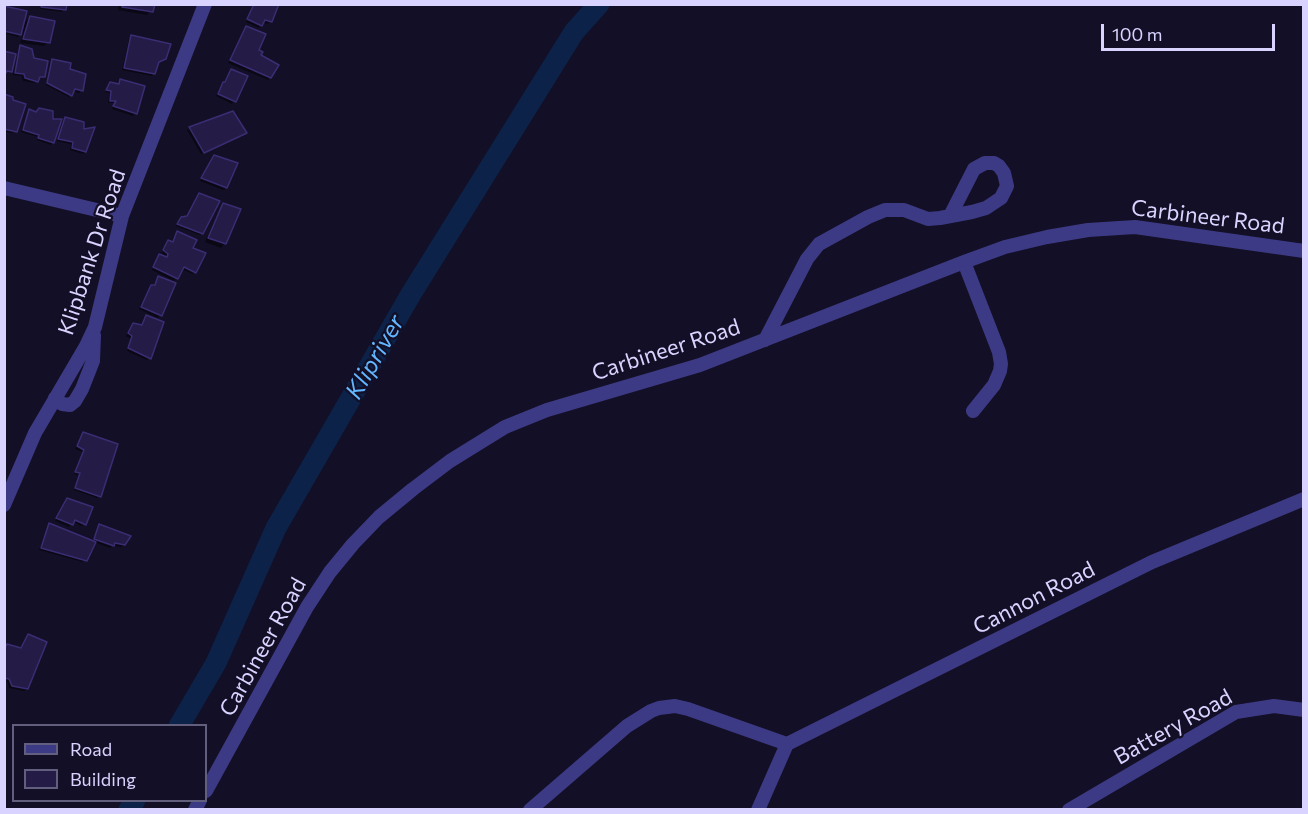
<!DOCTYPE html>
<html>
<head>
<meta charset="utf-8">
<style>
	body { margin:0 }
	#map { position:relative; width:1308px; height:814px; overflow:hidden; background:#130f26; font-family:Commissioner,sans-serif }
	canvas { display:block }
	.frame { position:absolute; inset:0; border:6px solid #d9d4ff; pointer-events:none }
	.legend { position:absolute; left:12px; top:724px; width:195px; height:78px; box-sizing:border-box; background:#130f26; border:2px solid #625e7d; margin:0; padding:8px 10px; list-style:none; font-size:18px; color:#d9d4ff }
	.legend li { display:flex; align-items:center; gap:12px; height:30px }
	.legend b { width:30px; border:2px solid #625e7d }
	.scale { position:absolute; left:1101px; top:24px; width:174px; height:27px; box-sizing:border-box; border:3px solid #d9d4ff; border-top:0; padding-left:8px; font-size:18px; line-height:21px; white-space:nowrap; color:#d9d4ff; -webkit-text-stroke:4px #130f26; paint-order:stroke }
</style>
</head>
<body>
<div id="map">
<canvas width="1308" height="814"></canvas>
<div class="frame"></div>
<ul class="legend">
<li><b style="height:8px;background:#3d3a85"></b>Road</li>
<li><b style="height:16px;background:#241b47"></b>Building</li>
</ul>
<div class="scale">100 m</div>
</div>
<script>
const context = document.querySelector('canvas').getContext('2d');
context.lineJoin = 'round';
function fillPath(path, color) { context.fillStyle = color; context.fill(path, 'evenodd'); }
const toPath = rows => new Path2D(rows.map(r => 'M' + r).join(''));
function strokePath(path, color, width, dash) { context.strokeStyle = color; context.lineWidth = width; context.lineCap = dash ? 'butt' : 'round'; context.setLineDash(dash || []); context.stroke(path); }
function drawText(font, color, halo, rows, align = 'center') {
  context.font = font + ' Commissioner,sans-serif'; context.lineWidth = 4.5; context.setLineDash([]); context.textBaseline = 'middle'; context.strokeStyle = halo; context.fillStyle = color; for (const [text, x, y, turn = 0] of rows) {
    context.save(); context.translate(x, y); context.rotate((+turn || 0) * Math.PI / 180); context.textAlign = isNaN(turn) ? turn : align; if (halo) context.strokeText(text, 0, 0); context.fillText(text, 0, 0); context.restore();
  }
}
fillPath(toPath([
	[40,4,66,4,62,12,40,9],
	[119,4,154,4,147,15,118,10],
	[254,4,277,4,268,24,262,22,259,28,246,22],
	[4,8,22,25,30,17,48,42,44,46,20,43,24,31,18,37,4,33],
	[247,27,270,77,268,80,228,63],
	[132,37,165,59,157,63,152,76,122,70,129,39],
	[21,47,33,59,44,77,38,79,34,83,23,81,22,76,13,75,19,49],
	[53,61,68,71,81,90,79,93,73,91,69,97,46,85,50,64],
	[231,71,246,77,232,104,216,96],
	[121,81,135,113,133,116,112,109,114,103,108,103,110,93,105,92,108,87,118,85],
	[4,95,15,131,13,133,4,132],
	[30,111,51,120,62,121,65,118,85,151,83,154,70,150,71,144,57,141,62,123,59,122,51,145,37,140,38,137,21,132],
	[232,113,245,133,201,154,187,130],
	[212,159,226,188,223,190,200,181],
	[224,205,225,243,221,248,205,242,220,209],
	[187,218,202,233,200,235,176,226,179,221],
	[178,233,191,248,195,272,193,274,181,269,174,281,152,270,157,259,167,258,162,253,166,244,172,243],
	[158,277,160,315,158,318,139,309,149,289,154,286],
	[147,316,149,358,147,360,127,351,131,339,126,336,131,327,141,326],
	[81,436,100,496,97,498,74,490,79,475,74,474,83,452,75,449],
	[65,502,85,524,82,526,73,522,69,527,55,521],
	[49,525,93,542,100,526,124,545,121,547,113,545,110,548,94,542,83,562,39,550],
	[28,636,27,689,24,691,9,688,7,681,4,681,4,649,20,650]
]), '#0007');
strokePath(toPath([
	[179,726,216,663,276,528,411,294,574,32,599,4],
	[129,810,135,800]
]), '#0c2248', 21);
const building = toPath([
	[42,4,67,4,66,10,41,7,42,4],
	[122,4,155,4,153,12,122,7,122,4],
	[254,4,279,4,272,22,265,20,262,26,247,19,254,4],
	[4,6,27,11,21,35,4,31,4,6],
	[30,16,55,21,50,43,23,39,30,16],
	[246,26,266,34,259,50,263,52,261,55,279,65,271,78,230,60,246,26],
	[131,35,171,44,166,59,159,62,155,74,124,68,131,35],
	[20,45,32,49,34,58,48,61,45,77,40,77,38,82,25,78,24,74,15,73,20,45],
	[4,51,16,54,12,72,7,71,5,74,4,51],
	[52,59,71,63,70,69,86,74,83,91,75,89,72,96,47,83,52,59],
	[231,69,248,76,236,102,218,94,223,82,225,82,231,69],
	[120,79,145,86,137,114,113,106,116,101,110,101,111,91,106,90,110,82,119,84,120,79],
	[4,94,13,97,13,100,26,104,17,132,4,129,4,94],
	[39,108,53,111,53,119,62,119,54,143,38,138,39,135,23,130,29,109,36,112,39,108],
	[233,111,247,133,204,153,189,127,233,111],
	[65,117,84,122,84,129,95,127,86,152,72,148,73,142,58,139,65,117],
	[214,155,238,163,227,188,201,178,214,155],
	[199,193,220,201,203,234,177,224,181,217,187,216,199,193],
	[223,203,241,209,226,244,208,238,223,203],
	[177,231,197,240,193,248,206,253,196,273,184,267,178,279,153,267,159,254,167,257,168,254,163,250,168,240,173,242,177,231],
	[158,276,176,283,162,316,141,307,151,285,155,285,158,276],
	[146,315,164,322,151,359,128,348,132,336,128,333,133,323,142,325,146,315],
	[83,432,118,444,101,497,75,488,80,473,75,472,84,450,77,446,83,432],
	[67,498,93,507,86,525,75,520,73,525,56,518,67,498],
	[49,523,96,542,87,561,41,548,49,523],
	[99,524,131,536,125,545,115,543,114,546,94,539,99,524],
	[28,634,47,642,28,689,12,686,9,679,4,678,4,649,7,644,21,648,28,634]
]);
fillPath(building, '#241b47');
strokePath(building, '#3b2d73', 1.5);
strokePath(toPath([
	[4,188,122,216],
	[964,262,999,352,1001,364,1000,371,994,385,973,411],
	[765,340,807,259,819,244,868,217,885,210,904,210,928,219,940,218,972,212,986,208,1001,198,1007,186,1004,173,999,166,994,163,985,163,974,169,950,216],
	[55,398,62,404,70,405,75,401,82,389,93,361,94,335],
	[4,505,35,433,86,346,95,327,122,216,205,4],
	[206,791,307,607,330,572,353,544,379,517,413,489,450,461,505,427,547,410,700,365,964,262,1005,247,1047,237,1088,230,1135,227,1304,251],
	[195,810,200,800],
	[530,810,627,726,651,711,659,708,675,706,688,709,787,744],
	[758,810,787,744,1152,562,1304,499],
	[1069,810,1236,712,1274,706,1304,710]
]), '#3d3a85', 14);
drawText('22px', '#d9d4ff', '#130f26', [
	["Carbineer Road",1208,217,7],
	["Klipbank Dr Road",92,252,-72],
	["Carbineer Road",666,350,-18],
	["Cannon Road",1034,598,-27],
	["Carbineer Road",263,647,-61],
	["Battery Road",1173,727,-29]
]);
drawText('italic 24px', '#62b6ff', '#130f26', [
	["Klipriver",375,357,-60]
]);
</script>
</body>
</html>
